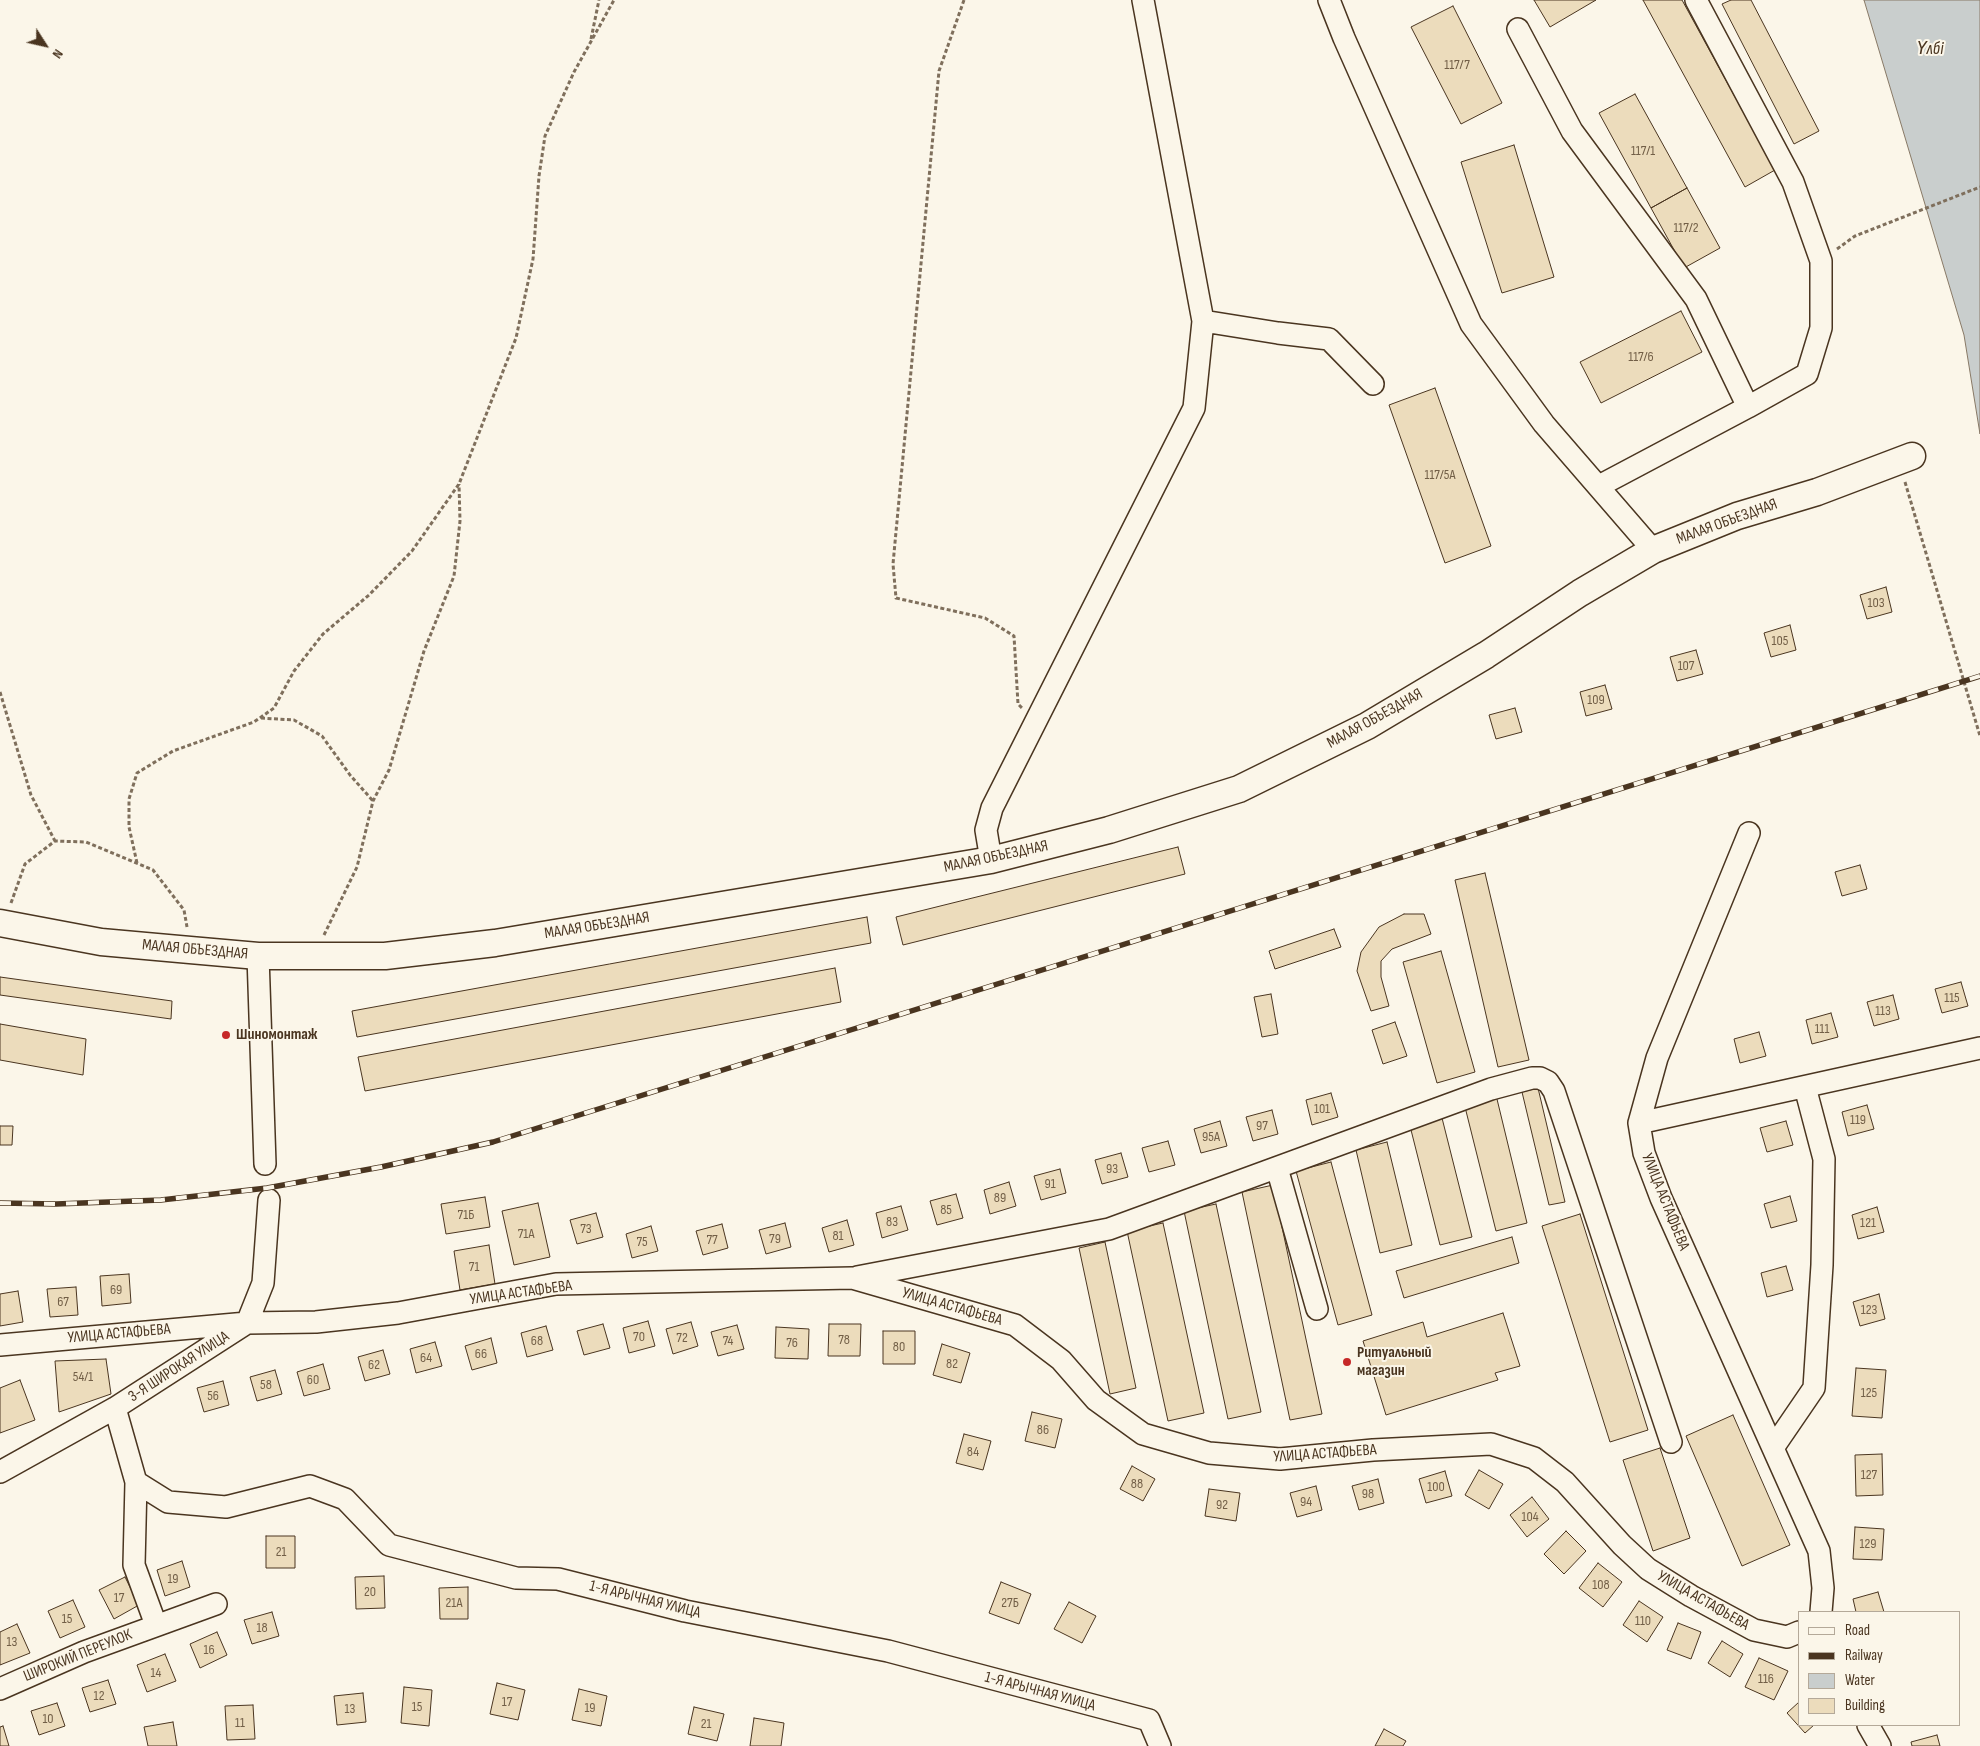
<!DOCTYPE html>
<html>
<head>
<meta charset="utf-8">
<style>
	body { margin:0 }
	#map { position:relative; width:1980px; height:1746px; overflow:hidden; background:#fbf6e9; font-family:"Sofia Sans Condensed",sans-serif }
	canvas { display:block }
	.legend { position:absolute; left:1798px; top:1611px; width:162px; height:115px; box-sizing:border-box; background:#fbf6e9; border:1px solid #b4a999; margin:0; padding:6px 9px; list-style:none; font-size:15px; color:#4a3520 }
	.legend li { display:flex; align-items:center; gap:10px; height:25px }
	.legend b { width:25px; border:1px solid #b4a999 }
	.north { position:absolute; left:20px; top:20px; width:50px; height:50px; -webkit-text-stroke:4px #fbf6e9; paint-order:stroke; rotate:125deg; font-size:14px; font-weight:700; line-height:20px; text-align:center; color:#4a3520 }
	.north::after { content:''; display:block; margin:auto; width:18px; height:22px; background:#4a3520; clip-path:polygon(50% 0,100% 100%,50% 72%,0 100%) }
</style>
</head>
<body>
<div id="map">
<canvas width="1980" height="1746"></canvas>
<ul class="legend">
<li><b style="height:6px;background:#fbf6e9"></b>Road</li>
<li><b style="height:6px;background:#4a3520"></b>Railway</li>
<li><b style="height:14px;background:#c9cecd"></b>Water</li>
<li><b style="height:14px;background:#ecdcbc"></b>Building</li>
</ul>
<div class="north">N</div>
</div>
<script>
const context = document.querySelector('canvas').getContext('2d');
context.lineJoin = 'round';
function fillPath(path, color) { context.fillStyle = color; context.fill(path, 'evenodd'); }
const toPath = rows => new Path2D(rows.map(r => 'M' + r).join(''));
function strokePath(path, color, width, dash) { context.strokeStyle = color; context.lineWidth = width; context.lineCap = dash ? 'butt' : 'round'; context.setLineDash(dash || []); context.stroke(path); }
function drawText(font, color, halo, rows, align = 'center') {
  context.font = font + ' "Sofia Sans Condensed",sans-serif'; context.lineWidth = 4; context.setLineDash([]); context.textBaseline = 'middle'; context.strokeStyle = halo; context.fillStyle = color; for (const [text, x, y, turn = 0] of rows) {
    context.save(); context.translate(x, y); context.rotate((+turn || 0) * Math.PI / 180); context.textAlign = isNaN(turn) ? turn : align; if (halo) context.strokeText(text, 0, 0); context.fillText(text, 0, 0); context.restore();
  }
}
const water = toPath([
	[1864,0,1980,0,1980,434,1964,335,1864,0]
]);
fillPath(water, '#c9cecd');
strokePath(water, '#887966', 1);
const building = toPath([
	[1534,0,1596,0,1550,27,1534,0],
	[1643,0,1682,0,1775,170,1745,187,1643,0],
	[1731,0,1751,0,1819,131,1794,144,1722,4,1731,0],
	[1453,6,1502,103,1461,124,1411,27,1453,6],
	[1635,94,1687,188,1651,208,1599,113,1635,94],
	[1514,145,1554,277,1502,293,1461,162,1514,145],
	[1687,188,1720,248,1684,268,1651,208,1687,188],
	[1681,311,1702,352,1601,403,1580,362,1681,311],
	[1435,388,1491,546,1445,563,1389,405,1435,388],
	[1886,587,1892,612,1867,619,1860,595,1886,587],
	[1790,625,1796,650,1771,657,1764,633,1790,625],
	[1696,650,1703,674,1677,681,1670,657,1696,650],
	[1605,685,1612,709,1586,716,1580,692,1605,685],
	[1515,708,1522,732,1496,739,1489,715,1515,708],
	[1178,847,1185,874,903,945,896,917,1178,847],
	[1860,865,1867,889,1842,896,1835,872,1860,865],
	[1485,873,1529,1060,1498,1067,1455,880,1485,873],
	[1404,914,1424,914,1431,934,1392,949,1381,961,1381,977,1389,1006,1371,1011,1357,971,1361,952,1379,927,1404,914],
	[867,917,871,943,357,1037,352,1011,867,917],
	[1334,929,1341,947,1275,969,1269,951,1334,929],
	[1441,951,1475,1072,1437,1083,1403,962,1441,951],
	[835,968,841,1002,365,1091,358,1057,835,968],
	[0,977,172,1001,171,1019,0,995,0,977],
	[1961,982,1968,1006,1942,1013,1935,989,1961,982],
	[1271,994,1278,1034,1262,1037,1254,997,1271,994],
	[1893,995,1899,1019,1874,1026,1867,1002,1893,995],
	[1831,1013,1838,1037,1812,1044,1806,1020,1831,1013],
	[1395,1022,1407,1056,1383,1064,1372,1030,1395,1022],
	[0,1024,86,1039,83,1075,0,1060,0,1024],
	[1759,1032,1766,1056,1740,1063,1734,1039,1759,1032],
	[1538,1088,1565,1202,1549,1205,1522,1092,1538,1088],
	[1331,1093,1338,1117,1312,1125,1306,1100,1331,1093],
	[1496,1095,1527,1223,1496,1231,1464,1103,1496,1095],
	[1867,1105,1874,1129,1848,1136,1842,1112,1867,1105],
	[1272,1110,1278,1134,1253,1141,1246,1117,1272,1110],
	[1441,1114,1472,1237,1440,1245,1409,1122,1441,1114],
	[1220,1121,1227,1146,1201,1153,1194,1129,1220,1121],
	[1786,1121,1793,1145,1767,1152,1760,1128,1786,1121],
	[0,1126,13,1126,12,1145,0,1145,0,1126],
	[1168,1141,1175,1165,1149,1172,1142,1148,1168,1141],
	[1387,1142,1412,1245,1380,1253,1356,1150,1387,1142],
	[1121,1153,1128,1177,1102,1184,1095,1160,1121,1153],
	[1331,1162,1372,1315,1338,1325,1296,1171,1331,1162],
	[1060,1169,1066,1193,1041,1200,1034,1176,1060,1169],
	[1009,1182,1016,1206,990,1214,984,1190,1009,1182],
	[1273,1185,1322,1414,1290,1420,1242,1192,1273,1185],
	[956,1194,963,1218,937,1225,930,1201,956,1194],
	[1790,1196,1797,1221,1771,1228,1764,1204,1790,1196],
	[485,1197,490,1227,446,1234,441,1204,485,1197],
	[538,1203,550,1257,514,1265,502,1211,538,1203],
	[1216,1204,1261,1412,1228,1419,1184,1211,1216,1204],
	[901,1206,908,1230,882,1238,876,1213,901,1206],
	[1877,1207,1884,1232,1858,1239,1852,1215,1877,1207],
	[596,1213,603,1237,577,1244,570,1220,596,1213],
	[1580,1214,1648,1430,1610,1442,1542,1226,1580,1214],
	[847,1220,854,1245,829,1252,822,1228,847,1220],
	[785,1223,791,1247,766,1254,759,1230,785,1223],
	[1163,1223,1204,1413,1168,1421,1127,1231,1163,1223],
	[722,1224,728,1248,703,1255,696,1231,722,1224],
	[651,1226,658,1251,632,1258,626,1234,651,1226],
	[1512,1237,1519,1263,1404,1298,1396,1271,1512,1237],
	[1105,1242,1136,1388,1110,1394,1079,1248,1105,1242],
	[489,1245,495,1284,460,1290,454,1251,489,1245],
	[1786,1266,1793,1290,1767,1297,1761,1273,1786,1266],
	[129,1274,131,1303,102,1306,100,1276,129,1274],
	[76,1287,78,1315,50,1317,47,1289,76,1287],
	[18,1291,23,1322,0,1326,0,1294,18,1291],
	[1879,1294,1885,1319,1860,1326,1853,1302,1879,1294],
	[1503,1313,1520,1366,1495,1373,1498,1380,1386,1415,1363,1341,1423,1322,1427,1337,1503,1313],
	[648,1321,655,1346,629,1353,623,1328,648,1321],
	[691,1322,698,1346,673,1354,666,1329,691,1322],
	[603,1324,610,1348,584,1355,577,1331,603,1324],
	[829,1324,861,1324,860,1356,828,1356,829,1324],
	[737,1325,744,1349,718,1356,711,1332,737,1325],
	[546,1326,553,1350,527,1357,521,1333,546,1326],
	[776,1327,809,1329,808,1359,775,1358,776,1327],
	[883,1331,915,1331,915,1364,883,1364,883,1331],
	[491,1338,497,1363,472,1370,465,1346,491,1338],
	[435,1342,442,1366,416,1373,410,1349,435,1342],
	[942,1344,970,1353,961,1383,933,1375,942,1344],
	[383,1350,390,1374,365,1381,358,1357,383,1350],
	[106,1359,111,1394,59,1412,55,1361,106,1359],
	[323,1364,330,1389,304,1396,297,1372,323,1364],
	[1856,1368,1886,1370,1882,1418,1852,1416,1856,1368],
	[275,1370,282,1394,257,1401,250,1377,275,1370],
	[20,1380,35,1420,0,1433,0,1388,20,1380],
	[223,1381,229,1405,204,1412,197,1388,223,1381],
	[1032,1412,1062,1419,1055,1448,1025,1441,1032,1412],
	[1733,1415,1790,1545,1742,1566,1686,1436,1733,1415],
	[964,1434,991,1441,983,1470,956,1463,964,1434],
	[1660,1448,1690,1538,1653,1551,1623,1460,1660,1448],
	[1882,1454,1883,1495,1856,1496,1855,1455,1882,1454],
	[1132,1466,1155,1479,1143,1501,1120,1489,1132,1466],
	[1479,1470,1503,1484,1489,1509,1465,1495,1479,1470],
	[1445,1471,1452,1496,1426,1503,1419,1479,1445,1471],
	[1378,1479,1384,1503,1359,1510,1352,1486,1378,1479],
	[1316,1486,1322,1510,1297,1517,1290,1493,1316,1486],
	[1209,1489,1240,1493,1236,1521,1205,1516,1209,1489],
	[1532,1497,1549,1519,1527,1537,1510,1515,1532,1497],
	[1855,1527,1884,1529,1882,1560,1853,1559,1855,1527],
	[1566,1531,1586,1551,1564,1574,1544,1554,1566,1531],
	[266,1536,295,1536,295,1568,266,1568,266,1536],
	[182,1561,190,1587,165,1596,157,1570,182,1561],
	[1598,1563,1622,1582,1603,1607,1579,1588,1598,1563],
	[384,1576,385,1608,356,1609,355,1577,384,1576],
	[125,1577,139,1605,114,1619,99,1590,125,1577],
	[1001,1582,1031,1594,1019,1624,989,1613,1001,1582],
	[468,1587,468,1619,440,1619,439,1588,468,1587],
	[1878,1592,1884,1612,1856,1612,1853,1599,1878,1592],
	[73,1600,85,1627,60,1638,48,1611,73,1600],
	[1639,1601,1663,1617,1647,1642,1623,1625,1639,1601],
	[1069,1602,1096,1616,1082,1643,1054,1629,1069,1602],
	[272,1612,279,1636,252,1644,244,1620,272,1612],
	[1678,1623,1701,1632,1691,1659,1667,1650,1678,1623],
	[17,1624,30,1653,0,1665,0,1632,17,1624],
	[217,1632,227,1655,200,1668,190,1644,217,1632],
	[1722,1641,1743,1654,1730,1677,1708,1663,1722,1641],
	[165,1654,176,1681,147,1692,137,1665,165,1654],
	[1759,1658,1788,1671,1774,1700,1745,1687,1759,1658],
	[108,1680,116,1704,90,1712,82,1688,108,1680],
	[497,1683,525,1690,518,1720,490,1714,497,1683],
	[404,1687,432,1690,429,1726,401,1723,404,1687],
	[579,1689,607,1696,601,1726,572,1720,579,1689],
	[363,1693,366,1722,337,1725,334,1696,363,1693],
	[1799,1702,1799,1725,1814,1725,1805,1733,1787,1713,1799,1702],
	[57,1703,65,1726,39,1735,31,1711,57,1703],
	[253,1705,255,1739,227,1740,225,1706,253,1705],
	[694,1707,724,1714,717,1741,688,1734,694,1707],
	[754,1718,784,1723,781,1746,750,1746,754,1718],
	[173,1722,177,1746,148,1746,144,1727,173,1722],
	[3,1726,9,1746,0,1746,0,1727,3,1726],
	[1384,1729,1406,1741,1403,1746,1375,1746,1384,1729],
	[1937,1735,1940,1746,1912,1746,1911,1742,1937,1735]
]);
fillPath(building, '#ecdcbc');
strokePath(building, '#4a3520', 1);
const minor = toPath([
	[1329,0,1344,38,1471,324,1544,424,1653,550],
	[1696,0,1793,182,1821,261,1821,328,1807,374,1748,407],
	[1518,29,1572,131,1696,299,1748,407,1599,486],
	[1203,321,1278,333,1329,339,1373,384],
	[1749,833,1657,1058,1639,1123,1644,1153,1661,1198,1819,1551,1823,1588,1821,1612],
	[991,860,986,830,992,808,1194,408,1203,321,1143,0],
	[258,956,265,1164],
	[1639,1123,1980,1048],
	[1277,1168,1317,1309],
	[857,1277,1109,1229,1491,1089,1532,1078,1540,1078,1548,1082,1554,1091,1671,1442],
	[0,1345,247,1323,316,1322,398,1313,556,1284,852,1278,1015,1325,1061,1360,1096,1400,1143,1434,1209,1453,1280,1459,1373,1450,1491,1444,1534,1458,1565,1482,1622,1545,1648,1569,1691,1596,1754,1630,1787,1637,1799,1632],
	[115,1408,136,1482,134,1565,156,1625],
	[1773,1448,1814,1388,1822,1265,1824,1159,1805,1087],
	[0,1472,115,1408,247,1323,263,1283,269,1200],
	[136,1482,168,1502,226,1507,310,1486,345,1499,389,1545,516,1578,558,1579,685,1611,888,1651,1149,1720,1160,1746],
	[0,1689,84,1652,216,1604],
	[1868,1725,1880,1746]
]);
const major = toPath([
	[0,923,101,942,190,950,258,956,385,956,495,943,991,860,1109,830,1239,789,1367,726,1486,655,1580,593,1653,550,1737,516,1817,492,1912,456]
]);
strokePath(minor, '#4a3520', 24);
strokePath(major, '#4a3520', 29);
strokePath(toPath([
	[964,0,939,71,893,564,896,598,985,618,1014,636,1018,704,1022,708],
	[591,39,599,0],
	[1837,249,1855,236,1980,187],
	[1905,482,1980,736],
	[0,692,31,795,55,841],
	[261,718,294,720,322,736,350,775,373,801],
	[137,863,129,827,129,799,137,773,173,751,254,722,274,708,294,671,323,634,369,595,412,551,459,484,516,338,533,259,539,176,545,136,574,72,614,0],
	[11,903,25,864,55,841,86,842,153,870,184,910,187,927],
	[324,935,357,867,373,801,389,770,424,651,454,576,460,521,459,484]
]), '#7f6f5c', 3, [4, 2.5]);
strokePath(minor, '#fbf6e9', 21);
strokePath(major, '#fbf6e9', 26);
const rail = toPath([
	[0,1203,56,1204,161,1200,267,1188,381,1167,493,1142,1980,676]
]);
strokePath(rail, '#4a3520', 5.5);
strokePath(rail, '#fbf6e9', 4, [11]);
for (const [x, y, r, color] of [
	[226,1035,5,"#c62828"],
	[1347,1362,5,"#c62828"]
]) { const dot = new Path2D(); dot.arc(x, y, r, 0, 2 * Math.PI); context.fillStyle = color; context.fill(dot); strokePath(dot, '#fbf6e9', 2); }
drawText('14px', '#725f47', null, [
	["117/7",1457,65],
	["117/1",1643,151],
	["117/2",1686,228],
	["117/6",1641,357],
	["117/5А",1440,475],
	["103",1876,603],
	["105",1780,641],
	["107",1686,666],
	["109",1596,700],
	["115",1952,998],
	["113",1883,1011],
	["111",1822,1029],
	["101",1322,1109],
	["119",1858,1120],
	["97",1262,1126],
	["95А",1211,1137],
	["93",1112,1169],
	["91",1050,1184],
	["89",1000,1198],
	["85",946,1210],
	["71Б",466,1215],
	["83",892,1222],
	["121",1868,1223],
	["73",586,1229],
	["71А",526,1234],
	["81",838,1236],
	["79",775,1239],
	["77",712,1240],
	["75",642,1242],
	["71",474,1267],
	["69",116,1290],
	["67",63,1302],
	["123",1869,1310],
	["70",639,1337],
	["72",682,1338],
	["78",844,1340],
	["68",537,1341],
	["74",728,1341],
	["76",792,1343],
	["80",899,1347],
	["66",481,1354],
	["64",426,1358],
	["82",952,1364],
	["62",374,1365],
	["54/1",83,1377],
	["60",313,1380],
	["58",266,1385],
	["125",1869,1393],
	["56",213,1396],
	["86",1043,1430],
	["84",973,1452],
	["127",1869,1475],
	["88",1137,1484],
	["100",1436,1487],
	["98",1368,1494],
	["94",1306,1502],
	["92",1222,1505],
	["104",1530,1517],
	["129",1868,1544],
	["21",281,1552],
	["19",173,1579],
	["108",1601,1585],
	["20",370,1592],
	["17",119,1598],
	["21А",454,1603],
	["27Б",1010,1603],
	["15",67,1619],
	["110",1643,1621],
	["18",262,1628],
	["13",12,1642],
	["16",209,1650],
	["14",156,1673],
	["116",1766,1679],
	["12",99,1696],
	["17",507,1702],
	["15",417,1707],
	["19",590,1708],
	["13",350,1709],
	["10",48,1719],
	["11",240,1723],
	["21",706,1724]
]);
drawText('16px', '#4a3520', '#fbf6e9', [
	["МАЛАЯ ОБЪЕЗДНАЯ",1727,522,-20],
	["МАЛАЯ ОБЪЕЗДНАЯ",1375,719,-29],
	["МАЛАЯ ОБЪЕЗДНАЯ",996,857,-12],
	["МАЛАЯ ОБЪЕЗДНАЯ",597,926,-9],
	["МАЛАЯ ОБЪЕЗДНАЯ",195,950,5],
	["УЛИЦА АСТАФЬЕВА",1665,1202,68],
	["УЛИЦА АСТАФЬЕВА",521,1293,-8],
	["УЛИЦА АСТАФЬЕВА",952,1307,16],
	["УЛИЦА АСТАФЬЕВА",119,1334,-5],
	["3-Я ШИРОКАЯ УЛИЦА",179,1367,-33],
	["УЛИЦА АСТАФЬЕВА",1325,1454,-4],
	["1-Я АРЫЧНАЯ УЛИЦА",645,1600,14],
	["УЛИЦА АСТАФЬЕВА",1703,1601,30],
	["ШИРОКИЙ ПЕРЕУЛОК",78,1656,-22],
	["1-Я АРЫЧНАЯ УЛИЦА",1040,1692,15]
]);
drawText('bold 16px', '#4a3520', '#fbf6e9', [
	["Шиномонтаж",236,1035],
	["Ритуальный",1357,1353],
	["магазин",1357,1371]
], 'left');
drawText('italic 18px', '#4a3520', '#fbf6e9', [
	["Үлбі",1930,49]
]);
</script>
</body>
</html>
